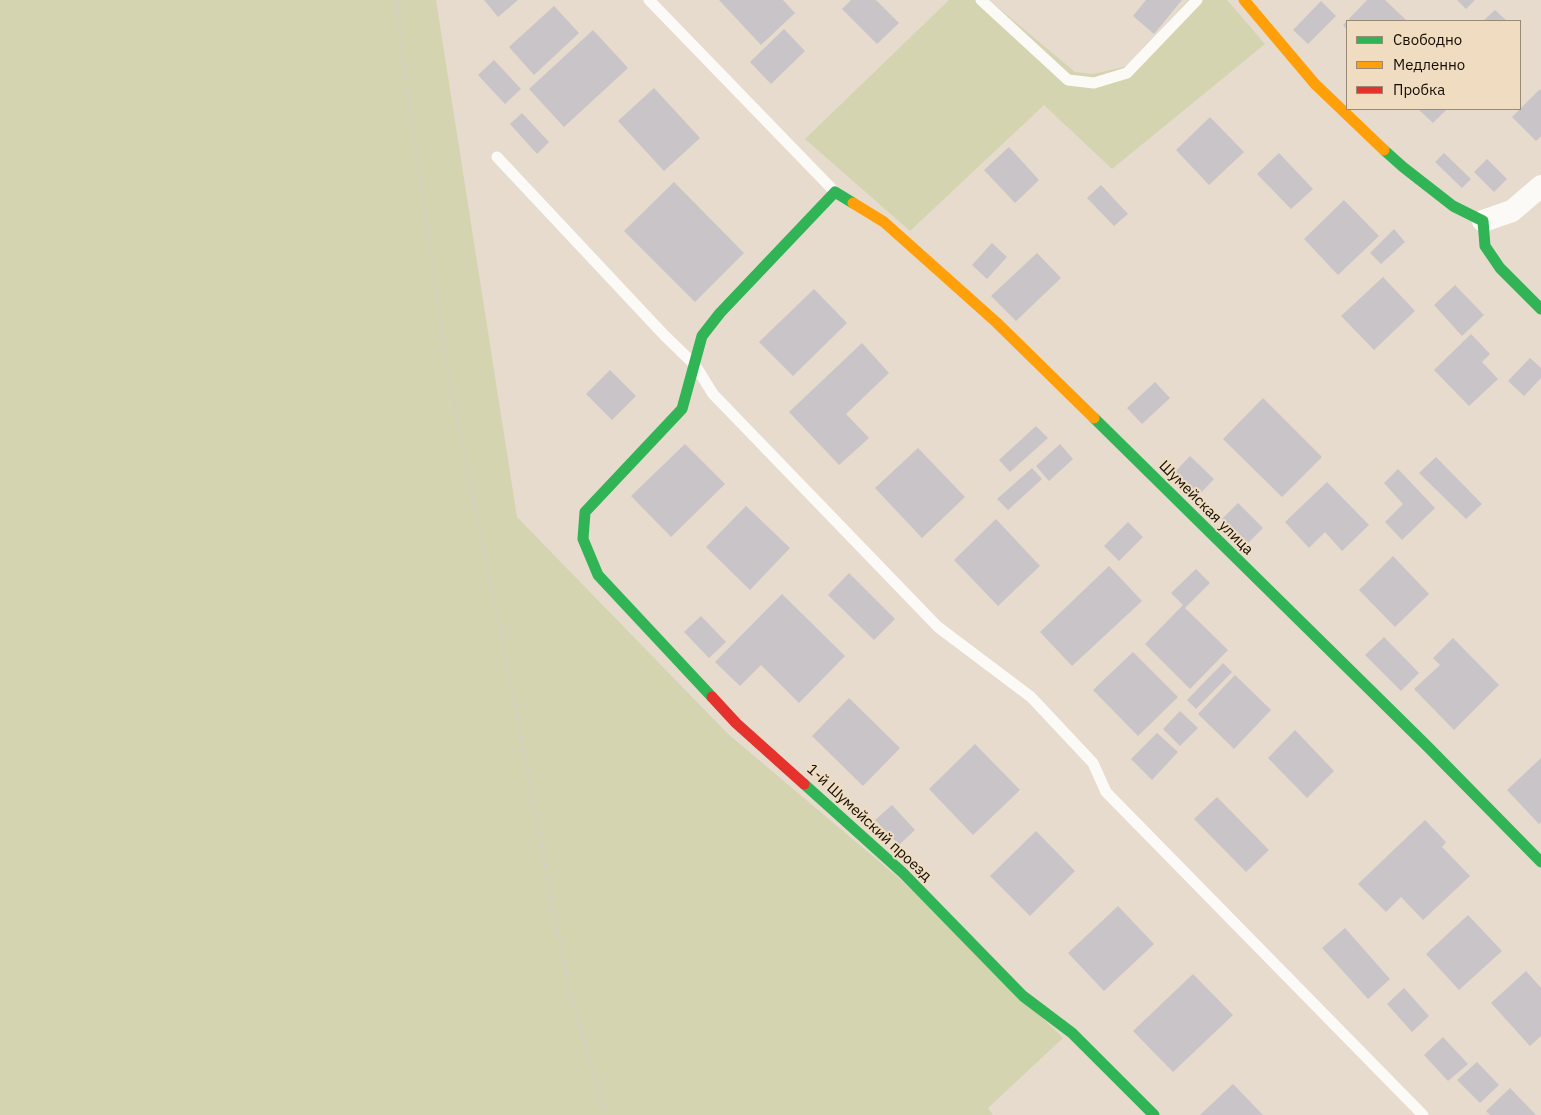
<!DOCTYPE html>
<html>
<head>
<meta charset="utf-8">
<style>
	body { margin:0 }
	#map { position:relative; width:1541px; height:1115px; overflow:hidden; background:#e6dbcc; font-family:"IBM Plex Sans",sans-serif }
	canvas { display:block }
	.legend { position:absolute; left:1346px; top:20px; width:175px; height:90px; box-sizing:border-box; background:#f0ddc1; border:1px solid #988a75; margin:0; padding:6px 9px; list-style:none; font-size:15px; color:#130d04 }
	.legend li { display:flex; align-items:center; gap:10px; height:25px }
	.legend b { width:25px; border:1px solid #988a75 }
</style>
</head>
<body>
<div id="map">
<canvas width="1541" height="1115"></canvas>
<ul class="legend">
<li><b style="height:6px;background:#30b455"></b>Свободно</li>
<li><b style="height:6px;background:#ff9f0a"></b>Медленно</li>
<li><b style="height:6px;background:#e5322d"></b>Пробка</li>
</ul>
</div>
<script>
const context = document.querySelector('canvas').getContext('2d');
context.lineJoin = 'round';
function fillPath(path, color) { context.fillStyle = color; context.fill(path, 'evenodd'); }
const toPath = rows => new Path2D(rows.map(r => 'M' + r).join(''));
function strokePath(path, color, width, dash) { context.strokeStyle = color; context.lineWidth = width; context.lineCap = dash ? 'butt' : 'round'; context.setLineDash(dash || []); context.stroke(path); }
function drawText(font, color, halo, rows, align = 'center') {
  context.font = font + ' "IBM Plex Sans",sans-serif'; context.lineWidth = 4; context.setLineDash([]); context.textBaseline = 'middle'; context.strokeStyle = halo; context.fillStyle = color; for (const [text, x, y, turn = 0] of rows) {
    context.save(); context.translate(x, y); context.rotate((+turn || 0) * Math.PI / 180); context.textAlign = isNaN(turn) ? turn : align; if (halo) context.strokeText(text, 0, 0); context.fillText(text, 0, 0); context.restore();
  }
}
fillPath(toPath([
	[0,0,436,0,517,517,728,734,900,879,1063,1038,988,1108,993,1115,0,1115],
	[949,0,989,0,1075,72,1093,74,1128,66,1188,0,1227,0,1265,44,1112,169,1044,105,910,231,805,139]
]), '#d5d4b1');
fillPath(toPath([
	[484,0,518,0,498,17],
	[719,0,783,0,795,13,761,45],
	[851,0,876,0,899,23,877,44,842,9],
	[1146,0,1182,0,1154,34,1133,16],
	[1367,0,1385,0,1406,20,1347,21,1347,30,1343,25],
	[1457,0,1475,0,1466,9],
	[1321,1,1336,16,1308,44,1293,30],
	[554,6,579,33,534,75,509,47],
	[1495,10,1507,21,1485,21,1484,20],
	[784,29,805,51,771,84,750,62],
	[593,30,628,68,564,127,529,89],
	[494,60,521,89,505,104,478,75],
	[654,88,700,138,664,171,618,121],
	[1540,89,1541,91,1541,136,1536,141,1512,117],
	[1418,109,1447,109,1433,123],
	[522,113,549,142,537,154,510,124],
	[1210,117,1244,152,1209,185,1176,150],
	[1009,147,1039,180,1015,203,984,170],
	[1279,153,1313,189,1291,209,1257,174],
	[1444,153,1471,179,1462,188,1435,162],
	[1487,159,1507,179,1494,192,1474,172],
	[674,182,744,253,695,302,624,231],
	[1101,185,1128,214,1114,226,1087,198],
	[1344,200,1379,236,1338,275,1304,239],
	[1394,229,1405,242,1381,264,1370,253],
	[992,243,1007,257,987,279,972,265],
	[1037,253,1061,278,1016,321,991,296],
	[1383,277,1415,311,1374,350,1341,316],
	[1455,285,1484,315,1462,336,1434,305],
	[814,289,847,323,793,376,759,342],
	[1471,334,1490,354,1482,362,1498,379,1469,406,1434,370],
	[862,343,889,373,846,414,869,438,839,465,789,412],
	[1530,358,1541,368,1541,378,1524,396,1508,381],
	[610,370,636,396,612,420,586,394],
	[1155,382,1170,398,1142,424,1127,408],
	[1263,398,1322,457,1282,497,1223,439],
	[1036,426,1048,438,1010,472,999,460],
	[685,444,725,484,671,537,631,496],
	[1060,444,1073,459,1049,481,1036,466],
	[918,448,965,497,922,538,875,488],
	[1190,456,1214,479,1196,498,1172,475],
	[1436,457,1482,504,1466,519,1419,473],
	[1032,468,1042,479,1008,510,997,499],
	[1398,469,1435,508,1402,540,1385,522,1403,504,1384,483],
	[1327,482,1369,525,1342,551,1325,532,1309,548,1285,522],
	[1238,503,1263,528,1247,544,1222,519],
	[746,506,790,548,750,590,706,547],
	[996,519,1040,566,998,606,954,560],
	[1128,522,1143,537,1119,561,1104,546],
	[1393,556,1429,594,1395,627,1359,590],
	[1109,566,1142,601,1072,666,1040,632],
	[1196,569,1210,583,1185,608,1228,650,1190,689,1145,644,1183,605,1171,593],
	[849,573,895,619,874,640,828,595],
	[782,594,845,656,799,703,761,665,740,686,715,662],
	[701,616,726,642,709,658,684,632],
	[1384,637,1419,673,1401,691,1365,655],
	[1453,638,1499,685,1454,730,1414,689,1440,665,1433,658],
	[1133,652,1178,697,1138,736,1093,690],
	[1223,663,1232,672,1196,709,1187,700],
	[1235,675,1271,710,1234,749,1198,714],
	[849,698,900,748,863,786,812,736],
	[1180,711,1198,728,1180,746,1163,729],
	[1295,730,1334,771,1307,798,1268,758],
	[1157,733,1178,752,1152,780,1131,759],
	[975,744,1020,790,973,835,929,789],
	[1541,758,1541,822,1539,824,1507,790],
	[1217,797,1269,850,1246,872,1194,819],
	[892,805,915,830,899,845,875,820],
	[1425,820,1446,842,1442,847,1470,876,1423,920,1401,897,1386,912,1358,884],
	[1036,831,1075,871,1030,916,990,876],
	[1118,906,1154,944,1104,991,1068,953],
	[1468,915,1502,951,1459,990,1426,954],
	[1345,928,1390,979,1368,999,1322,948],
	[1526,971,1541,988,1541,1036,1530,1046,1491,1003],
	[1193,974,1233,1015,1173,1072,1133,1031],
	[1404,988,1429,1016,1412,1032,1387,1004],
	[1443,1037,1468,1064,1448,1081,1424,1055],
	[1477,1062,1499,1085,1480,1103,1457,1080],
	[1233,1084,1263,1115,1200,1115],
	[1510,1088,1536,1115,1490,1115,1486,1111]
]), '#c8c4c8');
strokePath(toPath([
	[397,0,402,55,451,388,513,694,568,985,606,1115]
]), '#d2cec9', 3, [2.5, 4]);
strokePath(toPath([
	[649,0,835,192],
	[981,0,1068,80,1094,83,1127,73,1197,0],
	[497,157,665,336,695,365,713,394,938,627,1031,697,1093,763,1106,792,1423,1115]
]), '#fbfaf7', 11);
strokePath(toPath([
	[1483,221,1512,211,1541,186]
]), '#fbfaf7', 22);
strokePath(toPath([
	[1384,150,1403,167,1453,206,1483,221,1485,246,1500,268,1541,309],
	[1094,418,1427,746,1541,862],
	[712,697,598,575,583,539,585,512,682,409,702,336,720,313,835,192,853,203],
	[804,784,903,873,1023,996,1072,1033,1154,1115]
]), '#30b455', 11);
strokePath(toPath([
	[1244,0,1315,84,1384,150],
	[853,203,884,222,996,322,1094,418]
]), '#ff9f0a', 11);
strokePath(toPath([
	[712,697,736,723,804,784]
]), '#e5322d', 11);
drawText('15px', '#130d04', '#f0ddc1', [
	["Шумейская улица",1206,508,45],
	["1-й Шумейский проезд",869,823,43]
]);
</script>
</body>
</html>
